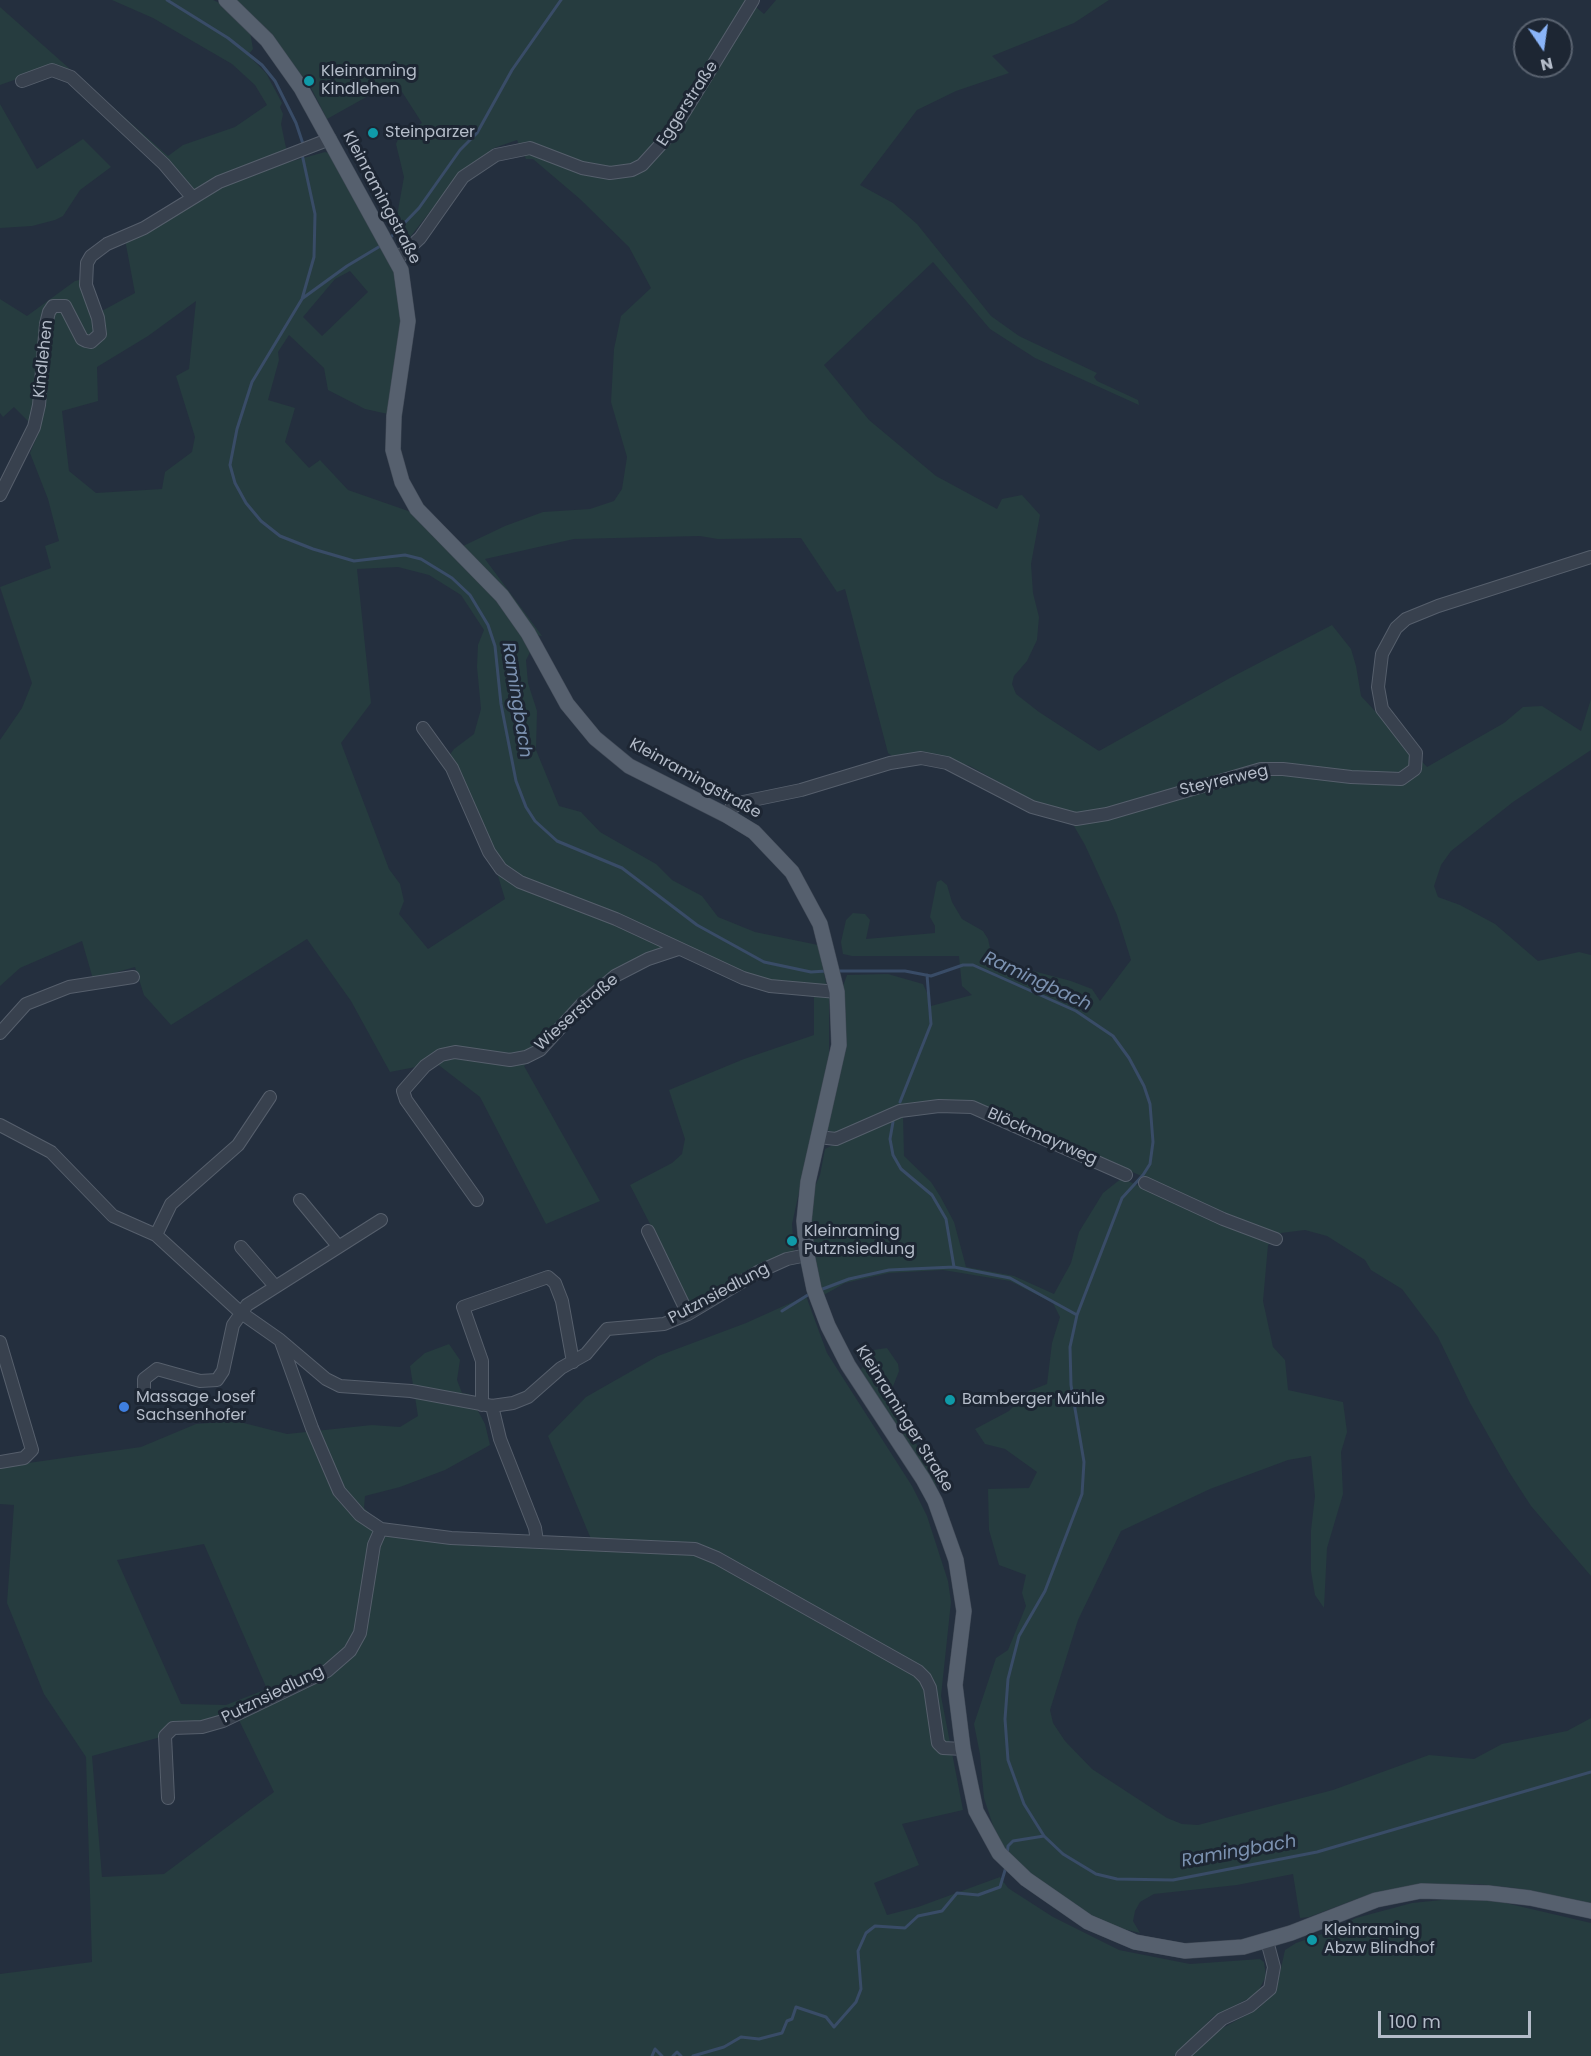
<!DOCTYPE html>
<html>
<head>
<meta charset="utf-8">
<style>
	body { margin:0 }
	#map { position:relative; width:1591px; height:2056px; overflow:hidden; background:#242f3e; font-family:Poppins,sans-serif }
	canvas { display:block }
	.north { position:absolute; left:1513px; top:18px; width:60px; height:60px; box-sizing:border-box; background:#1d2633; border:2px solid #59626f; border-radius:50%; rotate:167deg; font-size:16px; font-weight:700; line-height:24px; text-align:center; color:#b4bcc9 }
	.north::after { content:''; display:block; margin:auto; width:21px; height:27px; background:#8ab4f8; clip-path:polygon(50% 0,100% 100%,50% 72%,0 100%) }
	.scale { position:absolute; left:1378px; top:2011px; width:153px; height:27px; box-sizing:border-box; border:3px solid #b4bcc9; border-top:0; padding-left:8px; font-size:18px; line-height:21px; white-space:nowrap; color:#b4bcc9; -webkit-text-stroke:4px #1d2633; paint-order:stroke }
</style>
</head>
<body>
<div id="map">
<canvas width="1591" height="2056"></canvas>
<div class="north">N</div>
<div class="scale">100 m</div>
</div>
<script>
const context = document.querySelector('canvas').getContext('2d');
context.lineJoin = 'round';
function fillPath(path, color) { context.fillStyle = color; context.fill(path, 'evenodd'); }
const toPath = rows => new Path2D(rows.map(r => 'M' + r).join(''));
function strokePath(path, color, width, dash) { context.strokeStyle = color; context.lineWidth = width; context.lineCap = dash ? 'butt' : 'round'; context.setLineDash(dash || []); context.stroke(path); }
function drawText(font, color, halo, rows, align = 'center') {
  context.font = font + ' Poppins,sans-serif'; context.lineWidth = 6; context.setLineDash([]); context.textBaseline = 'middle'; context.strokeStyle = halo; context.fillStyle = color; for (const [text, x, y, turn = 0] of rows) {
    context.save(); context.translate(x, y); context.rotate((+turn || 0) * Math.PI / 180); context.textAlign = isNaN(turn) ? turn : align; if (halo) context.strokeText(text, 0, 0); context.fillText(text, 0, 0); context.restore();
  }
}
fillPath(toPath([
	[112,0,213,0,226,6,250,32,253,49,248,55,266,73,282,103,280,107,283,114,281,124,289,162,325,152,332,154,395,271,402,310,388,414,365,409,328,390,324,368,289,335,278,352,279,360,268,400,295,408,285,442,309,468,320,460,348,490,414,513,433,536,485,583,531,650,526,660,528,683,537,711,536,750,559,806,581,812,600,832,656,864,672,880,702,896,718,917,755,932,818,945,829,997,829,1055,792,1224,794,1251,695,1305,691,1304,630,1185,672,1163,682,1154,685,1139,669,1090,744,1059,814,1035,814,997,784,992,677,952,634,971,609,988,577,1021,524,1066,600,1201,546,1224,480,1097,436,1063,390,1072,351,1001,307,939,171,1025,144,995,135,967,93,979,82,941,20,968,0,986,0,740,22,708,32,683,0,587,51,568,45,546,59,541,48,499,30,453,39,432,14,407,3,417,0,413,0,299,27,316,75,281,87,278,100,312,135,293,124,234,150,222,182,197,182,190,124,132,51,67,0,85,0,7,168,156,183,145,235,127,267,105,255,85,232,64,153,18],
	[350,271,368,292,322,336,303,317,335,279],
	[196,301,189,369,176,376,195,437,192,452,165,472,162,489,96,493,69,471,62,411,98,401,97,367,148,336],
	[398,567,429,575,461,595,484,630,478,645,477,667,481,709,474,734,454,749,444,763,498,876,505,899,428,949,399,914,404,901,400,884,389,869,341,743,371,703,357,569],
	[233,0,748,0,764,14,776,0,1109,0,1074,23,992,56,1009,73,956,91,917,110,860,185,893,203,917,224,991,316,1019,336,1097,373,1094,377,1097,381,1138,400,1139,405,1035,358,990,329,933,262,824,365,869,420,936,476,997,509,1002,499,1022,495,1040,515,1031,564,1033,593,1039,617,1037,640,1027,661,1014,676,1012,684,1016,694,1039,712,1099,751,1230,678,1332,625,1351,649,1356,666,1361,696,1427,767,1504,723,1523,707,1542,706,1581,731,1591,699,1591,750,1513,802,1451,851,1441,865,1434,886,1438,897,1460,905,1495,924,1538,961,1579,952,1591,955,1591,1576,1531,1506,1509,1472,1470,1403,1438,1337,1402,1289,1371,1270,1365,1260,1327,1236,1305,1230,1281,1233,1268,1245,1263,1301,1273,1347,1285,1360,1288,1390,1343,1402,1347,1432,1341,1452,1343,1494,1327,1548,1324,1608,1315,1595,1311,1571,1311,1530,1315,1496,1311,1456,1288,1460,1210,1489,1121,1531,1078,1620,1050,1710,1053,1723,1065,1741,1092,1769,1167,1818,1182,1824,1198,1825,1333,1790,1429,1755,1474,1759,1502,1744,1567,1731,1591,1718,1591,1906,1515,1888,1478,1884,1433,1884,1362,1897,1309,1917,1300,1918,1293,1874,1237,1885,1154,1894,1140,1902,1135,1911,1133,1921,1140,1933,1111,1926,1070,1907,1023,1868,998,1841,984,1798,980,1754,974,1724,996,1658,1008,1650,1026,1606,1022,1593,1026,1575,999,1565,989,1530,988,1489,1029,1488,1037,1472,1005,1449,985,1444,975,1429,1009,1411,1029,1391,1047,1384,1052,1343,1060,1317,1053,1303,1010,1281,943,1270,889,1273,845,1283,822,1296,811,1248,812,1193,820,1175,825,1149,871,1126,903,1115,904,1156,931,1182,940,1196,954,1222,966,1267,1014,1276,1054,1294,1071,1263,1079,1232,1103,1193,1122,1178,1143,1188,1148,1179,1004,1114,990,1109,949,1102,837,1133,829,1131,826,1128,842,989,847,975,888,974,923,984,928,995,929,1015,931,1006,972,995,962,986,959,956,852,956,843,954,841,942,846,920,853,913,865,914,870,920,866,939,935,933,935,926,930,917,937,882,941,880,947,885,952,902,962,919,983,931,988,939,990,948,984,958,1071,981,1092,989,1100,1001,1131,960,1117,915,1085,845,1067,814,1043,807,970,766,932,755,892,756,888,753,845,589,837,592,801,538,718,539,700,536,574,539,485,559,542,636,536,635,486,569,463,546,505,526,543,512,590,509,614,501,622,489,627,457,611,402,614,349,621,316,651,288,629,247,580,199,533,159,526,159,517,140,494,148,461,172,407,241,401,242,394,232,404,177,396,144,399,137,422,123,395,81,327,119,309,84,312,82,309,77,305,79,261,27],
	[0,104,37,169,83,139,111,167,80,190,63,216,55,220,32,226,0,228],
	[806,1296,827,1353,912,1486,927,1516,948,1581,951,1602,941,1696,963,1810,902,1824,919,1865,874,1883,887,1915,918,1907,1000,1877,1008,1888,1053,1917,1119,1950,1190,1964,1260,1959,1264,1962,1266,1976,1257,1994,1213,2017,1174,2056,0,2056,0,1974,92,1962,86,1757,44,1694,7,1603,14,1505,0,1504,0,1467,141,1447,196,1424,236,1421,287,1434,372,1425,400,1427,418,1416,410,1366,425,1353,449,1344,460,1360,457,1380,462,1393,469,1394,485,1424,490,1445,445,1470,400,1487,365,1496,364,1508,383,1526,418,1534,591,1539,548,1436,586,1397,658,1356,746,1323],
	[204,1544,267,1689,226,1705,181,1704,117,1560],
	[237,1716,274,1792,164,1874,102,1877,92,1756],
	[887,1348,898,1364,899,1371,892,1389,919,1450,926,1448,938,1491,859,1372,864,1365,860,1352],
	[1451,1899,1497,1901,1591,1923,1591,2056,1189,2056,1210,2035,1259,2008,1276,1991,1285,1950,1296,1943,1328,1932,1356,1918,1412,1903]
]), '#263c3f');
strokePath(toPath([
	[167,0,228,38,262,65,275,81,296,123,303,144],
	[302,154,315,214,314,257,302,299,252,382,237,429,230,465,235,483,246,503,261,521,280,536,313,549,354,561,405,555,421,559,452,578,470,595,488,625,495,646,501,704,516,781,526,807,535,821,557,841,622,868,697,925,764,962,811,972,826,971],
	[389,239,419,208,460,150,477,133,512,70,561,0],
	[303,298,347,266,382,245],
	[836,971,905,971,931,976,963,965,973,965,1076,1011,1113,1036,1129,1058,1144,1086,1150,1104,1153,1142,1150,1164,1143,1175,1122,1198,1077,1315,1070,1347,1071,1385,1084,1462,1082,1494,1045,1591,1019,1636,1008,1679,1005,1719,1008,1760,1024,1804,1044,1836,1063,1854,1096,1874,1117,1879,1173,1880,1317,1852,1591,1772],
	[900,1102,931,1024,927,975],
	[893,1122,890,1139,893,1155,901,1169,932,1195,946,1219,954,1267,1010,1278,1077,1315],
	[820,1290,849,1279,889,1270,954,1267],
	[782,1311,811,1293],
	[1007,1855,1008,1846,1013,1841,1044,1836],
	[652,2056,655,2049,662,2056],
	[673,2056,677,2052,681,2056],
	[693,2056,724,2047,741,2037,759,2039,782,2033,787,2021,792,2019,796,2007,826,2017,834,2027,856,2002,861,1989,858,1951,866,1933,875,1926,905,1928,918,1916,942,1911,957,1893,978,1895,1000,1887,1006,1867]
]), '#394c67', 3);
const minor = toPath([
	[22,81,52,70,71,77,164,164,192,197],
	[397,259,420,238,463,177,496,155,530,148,582,168,610,173,632,170,642,165,672,132,753,0],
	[0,495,34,427,39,405,46,324,49,312,53,306,65,306,82,339,86,341,91,342,100,334,98,318,86,285,87,263,91,256,107,244,144,228,219,182,330,139],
	[423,728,452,768,489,852,501,869,520,882,616,919,743,978,770,986,837,992],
	[726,815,731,808,743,802,801,790,890,763,921,758,947,763,1032,807,1076,819,1107,814,1261,769,1283,769,1351,777,1401,779,1415,769,1416,753,1382,709,1378,687,1382,654,1396,628,1406,619,1438,606,1591,557],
	[0,1033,26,1004,69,987,133,977],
	[0,1125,51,1152,113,1216,156,1235,240,1312,280,1340,326,1379,340,1386,411,1391,492,1406,513,1403,528,1397,561,1368,586,1354,607,1329,664,1324,688,1314,758,1272,787,1259,807,1255],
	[819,1137,836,1139,900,1111,939,1106,972,1107,1126,1175],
	[1145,1183,1223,1219,1276,1239],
	[300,1200,338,1246],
	[477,1200,406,1100,403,1091,425,1066,441,1055,455,1052,510,1060,526,1057,540,1050,582,1004,615,976,648,959,678,949],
	[648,1231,688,1314],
	[156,1235,171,1204,238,1145,270,1097],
	[241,1247,274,1285],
	[0,1342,32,1450,24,1458,0,1462],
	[281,1342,312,1428,339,1491,360,1515,381,1529,451,1538,695,1549,717,1558,918,1671,925,1678,930,1688,938,1743,943,1748,963,1749],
	[144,1392,144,1379,157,1369,200,1381,217,1380,223,1371,233,1325,247,1305,381,1220],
	[482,1405,482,1361,463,1307,548,1277,555,1283,562,1301,573,1362],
	[492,1406,500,1439,535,1528,537,1541],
	[168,1798,165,1736,173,1728,202,1727,223,1721,327,1671,350,1651,360,1633,374,1545,381,1529],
	[1182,2056,1222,2019,1250,2006,1270,1989,1274,1967,1267,1941]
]);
const major = toPath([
	[226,0,267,40,301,88,401,270,408,321,394,416,393,450,402,482,417,509,502,596,528,633,567,704,595,738,629,766,726,815,754,832,792,872,820,924,837,992,839,1045,808,1182,804,1221,807,1255,814,1289,828,1326,848,1365,923,1479,935,1501,956,1560,964,1611,955,1685,963,1749,976,1811,999,1853,1026,1879,1088,1922,1135,1942,1185,1951,1243,1947,1291,1933,1376,1900,1421,1891,1488,1893,1530,1898,1591,1911]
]);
strokePath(minor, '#565f6c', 14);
strokePath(major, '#414a57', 16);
strokePath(minor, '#38414e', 12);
strokePath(major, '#56606e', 15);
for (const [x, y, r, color] of [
	[309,81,6,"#0f9aa8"],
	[373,133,6,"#0f9aa8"],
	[792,1241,6,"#0f9aa8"],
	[950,1400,6,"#0f9aa8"],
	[124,1407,6,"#3f7fe0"],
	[1312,1940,6,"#0f9aa8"]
]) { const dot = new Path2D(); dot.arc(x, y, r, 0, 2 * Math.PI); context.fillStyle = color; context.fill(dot); strokePath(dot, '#1d2633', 2); }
drawText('16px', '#b4bcc9', '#1d2633', [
	["Kleinraming",321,72],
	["Kindlehen",321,90],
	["Steinparzer",385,133],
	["Kleinraming",804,1232],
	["Putznsiedlung",804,1250],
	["Massage Josef",136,1398],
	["Sachsenhofer",136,1416],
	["Bamberger Mühle",962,1400],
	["Kleinraming",1324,1931],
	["Abzw Blindhof",1324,1949]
], 'left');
drawText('16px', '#b4bcc9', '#1d2633', [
	["Eggerstraße",688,104,-57],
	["Kleinramingstraße",381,198,62],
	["Kindlehen",44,359,-84],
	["Kleinramingstraße",695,779,29],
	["Steyrerweg",1224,781,-13],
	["Wieserstraße",577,1013,-42],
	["Blöckmayrweg",1042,1137,24],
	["Putznsiedlung",719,1294,-28],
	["Kleinraminger Straße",904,1419,58],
	["Putznsiedlung",273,1695,-26]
]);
drawText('italic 18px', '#7c92b1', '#1d2633', [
	["Ramingbach",516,700,81],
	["Ramingbach",1037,982,25],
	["Ramingbach",1239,1852,-10]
]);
</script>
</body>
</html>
